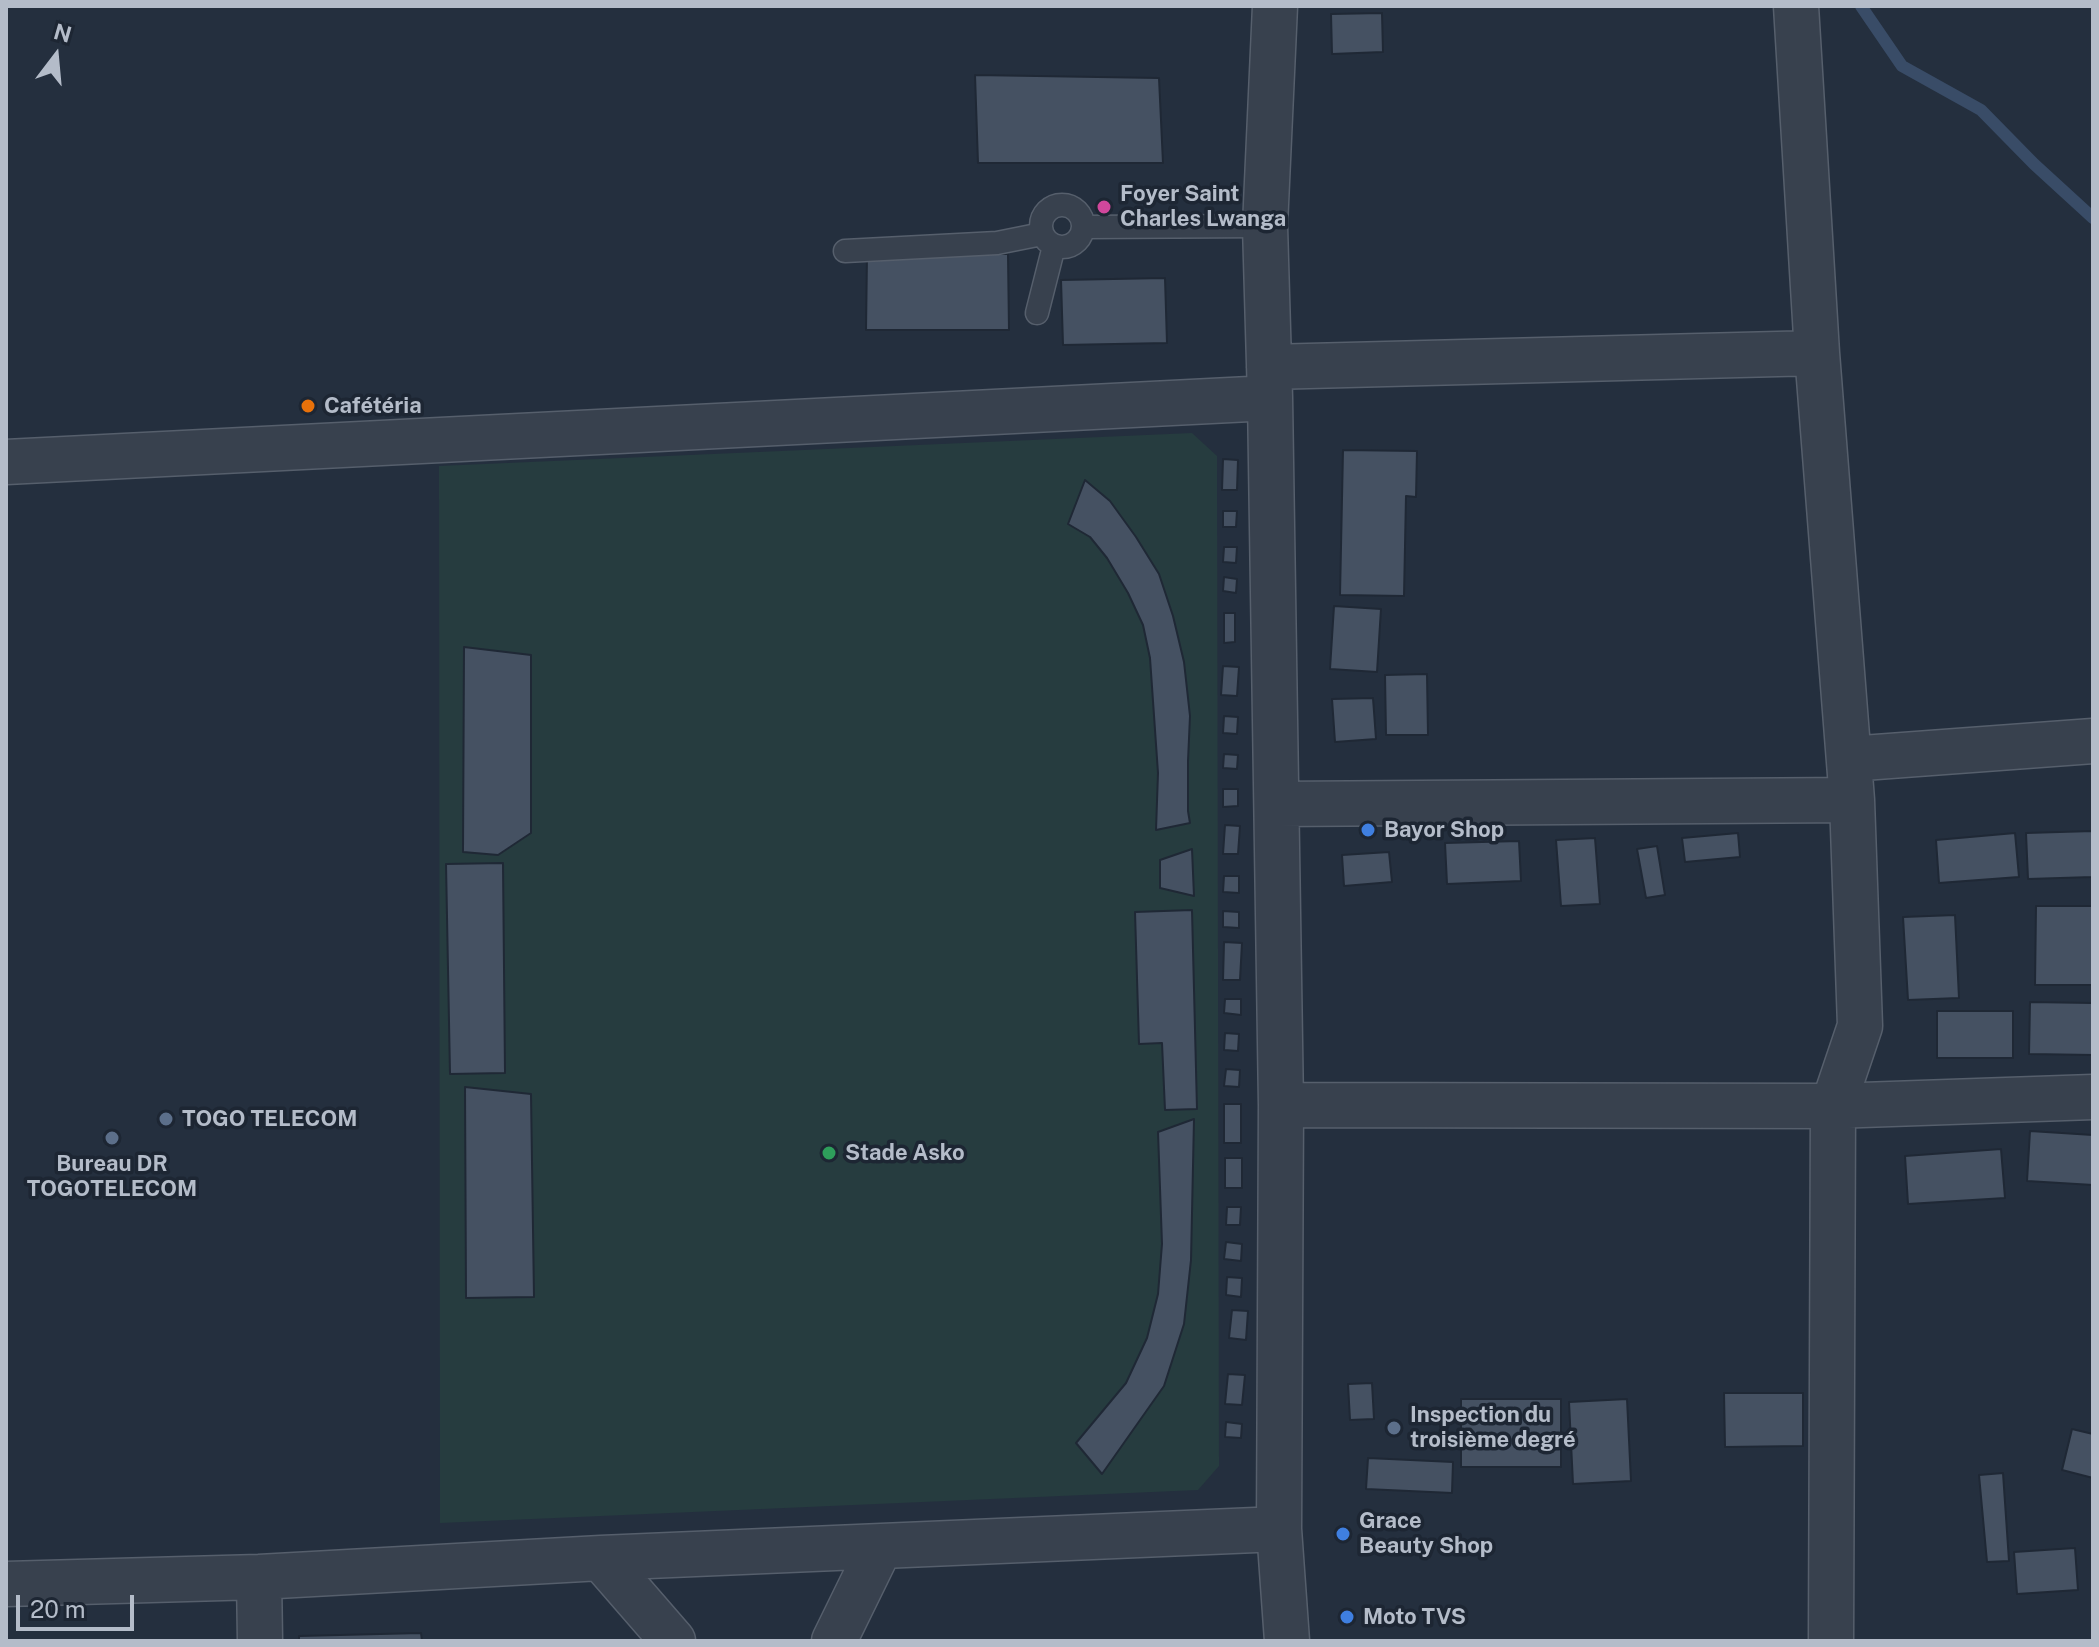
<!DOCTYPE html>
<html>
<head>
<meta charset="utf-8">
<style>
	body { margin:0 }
	#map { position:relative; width:2099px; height:1647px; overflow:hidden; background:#242f3e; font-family:"Public Sans",sans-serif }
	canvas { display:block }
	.frame { position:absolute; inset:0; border:8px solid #b4bcc9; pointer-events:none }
	.north { position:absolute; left:16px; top:16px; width:80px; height:80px; -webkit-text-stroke:6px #1d2633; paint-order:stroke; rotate:16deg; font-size:22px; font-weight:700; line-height:32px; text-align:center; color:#b4bcc9 }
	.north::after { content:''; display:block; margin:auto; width:28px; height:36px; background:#b4bcc9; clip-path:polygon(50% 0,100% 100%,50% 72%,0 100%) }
	.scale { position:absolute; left:16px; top:1595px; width:118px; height:36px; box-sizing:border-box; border:4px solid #b4bcc9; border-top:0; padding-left:10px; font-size:24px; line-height:28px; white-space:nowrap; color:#b4bcc9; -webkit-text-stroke:6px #1d2633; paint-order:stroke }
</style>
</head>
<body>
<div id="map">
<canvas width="2099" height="1647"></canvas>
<div class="frame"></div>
<div class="north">N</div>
<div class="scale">20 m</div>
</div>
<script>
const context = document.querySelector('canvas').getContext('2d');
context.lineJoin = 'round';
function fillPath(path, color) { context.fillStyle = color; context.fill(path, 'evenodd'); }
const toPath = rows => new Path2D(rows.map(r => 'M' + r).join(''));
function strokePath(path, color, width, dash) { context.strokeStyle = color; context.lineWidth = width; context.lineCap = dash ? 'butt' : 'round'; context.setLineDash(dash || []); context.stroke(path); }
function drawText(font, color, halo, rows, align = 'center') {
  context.font = font + ' "Public Sans",sans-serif'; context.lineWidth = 7; context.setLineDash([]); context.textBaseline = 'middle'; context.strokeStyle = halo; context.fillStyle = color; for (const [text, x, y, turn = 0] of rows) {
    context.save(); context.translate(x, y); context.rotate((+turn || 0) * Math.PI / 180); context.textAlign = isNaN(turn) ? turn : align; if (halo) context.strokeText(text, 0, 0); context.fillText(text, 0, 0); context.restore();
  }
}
fillPath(toPath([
	[1192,433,1217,456,1219,1466,1198,1490,440,1523,439,466]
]), '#263c3f');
strokePath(toPath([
	[1861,6,1902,66,1981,110,2034,164,2093,218]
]), '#394c67', 12);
const building = toPath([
	[1382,13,1383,52,1332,54,1331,14,1382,13],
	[975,75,1159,78,1163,163,978,163,975,75],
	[867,254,1008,254,1009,330,866,330,867,254],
	[1165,278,1167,343,1063,345,1061,280,1165,278],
	[1343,450,1417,451,1416,497,1406,496,1404,596,1340,595,1343,450],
	[1223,459,1238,460,1237,490,1222,490,1223,459],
	[1085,480,1110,501,1136,537,1159,574,1173,616,1184,662,1190,716,1188,761,1188,811,1190,823,1156,830,1158,773,1150,658,1143,625,1128,593,1107,558,1090,537,1068,524,1085,480],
	[1223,511,1237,511,1236,527,1223,527,1223,511],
	[1224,547,1237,547,1236,563,1223,562,1224,547],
	[1224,577,1237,579,1236,593,1223,591,1224,577],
	[1334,606,1381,609,1377,672,1330,669,1334,606],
	[1224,613,1235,613,1235,642,1224,643,1224,613],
	[464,647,531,655,531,833,498,855,463,852,464,647],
	[1223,666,1239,667,1237,696,1221,695,1223,666],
	[1427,674,1428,735,1386,735,1385,675,1427,674],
	[1373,698,1376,739,1335,742,1332,699,1373,698],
	[1224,716,1238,717,1237,734,1223,733,1224,716],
	[1224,754,1238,755,1237,769,1223,768,1224,754],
	[1223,789,1238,789,1238,806,1223,807,1223,789],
	[1225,825,1240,826,1238,854,1223,854,1225,825],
	[2093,831,2093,877,2028,879,2026,833,2093,831],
	[1738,833,1740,857,1685,862,1682,838,1738,833],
	[2015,833,2019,877,1939,883,1936,840,2015,833],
	[1595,838,1600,904,1561,906,1556,840,1595,838],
	[1519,841,1521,881,1447,884,1445,843,1519,841],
	[1657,846,1665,895,1646,898,1637,849,1657,846],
	[1192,849,1194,896,1160,888,1160,860,1192,849],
	[1389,852,1392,882,1344,886,1342,855,1389,852],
	[503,863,505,1073,450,1074,446,864,503,863],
	[1224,876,1239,876,1239,893,1223,892,1224,876],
	[2036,906,2093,906,2093,985,2035,985,2036,906],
	[1192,910,1197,1109,1165,1110,1162,1043,1139,1044,1135,912,1192,910],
	[1223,911,1239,912,1239,928,1223,927,1223,911],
	[1955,915,1959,998,1908,1000,1903,917,1955,915],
	[1224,942,1242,943,1240,980,1223,980,1224,942],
	[1225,999,1241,999,1241,1015,1224,1013,1225,999],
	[2030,1002,2093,1003,2093,1055,2029,1054,2030,1002],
	[1937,1011,2013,1011,2013,1058,1937,1058,1937,1011],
	[1225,1033,1239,1034,1238,1051,1224,1050,1225,1033],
	[1226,1069,1240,1070,1239,1087,1224,1086,1226,1069],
	[465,1087,531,1094,534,1297,466,1298,465,1087],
	[1224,1104,1241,1104,1241,1143,1224,1143,1224,1104],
	[1194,1119,1191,1260,1184,1324,1164,1386,1102,1474,1076,1443,1126,1383,1147,1338,1158,1294,1162,1244,1158,1132,1194,1119],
	[2030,1131,2093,1135,2093,1185,2027,1181,2030,1131],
	[2001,1149,2005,1198,1908,1204,1905,1156,2001,1149],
	[1225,1158,1242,1158,1242,1188,1225,1188,1225,1158],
	[1227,1207,1241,1207,1240,1225,1226,1225,1227,1207],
	[1226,1242,1242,1244,1241,1261,1224,1259,1226,1242],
	[1227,1277,1242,1278,1241,1297,1226,1295,1227,1277],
	[1232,1310,1248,1311,1246,1340,1229,1338,1232,1310],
	[1228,1374,1245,1375,1242,1405,1225,1404,1228,1374],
	[1372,1383,1374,1419,1350,1420,1348,1384,1372,1383],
	[1724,1393,1803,1393,1803,1446,1725,1447,1724,1393],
	[1461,1399,1561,1399,1561,1467,1461,1467,1461,1399],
	[1627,1399,1631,1481,1573,1484,1569,1402,1627,1399],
	[1226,1422,1242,1424,1241,1438,1225,1437,1226,1422],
	[2072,1429,2093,1434,2093,1478,2062,1470,2072,1429],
	[1368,1458,1453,1462,1452,1493,1366,1489,1368,1458],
	[2003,1473,2009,1561,1987,1562,1979,1475,2003,1473],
	[2075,1548,2078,1590,2017,1594,2014,1552,2075,1548],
	[421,1633,422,1641,299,1641,299,1636,421,1633]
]);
fillPath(building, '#455162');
strokePath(building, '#1f2835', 2);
const lane = toPath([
	'1041 226a21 21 0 1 1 42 0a21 21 0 1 1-42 0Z',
	[1084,227,1265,226],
	[845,251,997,243,1042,234],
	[1037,313,1054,246]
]);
const street = toPath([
	[1275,6,1265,226,1270,398,1281,1105,1279,1529,1287,1641],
	[1796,6,1817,353,1852,800,1860,1026,1833,1106,1831,1641],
	[1269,367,1817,353],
	[6,462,1270,398],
	[1849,759,2093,741],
	[1277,804,1852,800],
	[1281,1105,1833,1106,2093,1097],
	[601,1558,673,1641],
	[259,1577,260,1641],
	[6,1584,259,1577,601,1558,1279,1529],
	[834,1641,880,1547]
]);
strokePath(lane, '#565f6c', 25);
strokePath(street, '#565f6c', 47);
strokePath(lane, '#38414e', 22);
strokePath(street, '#38414e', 44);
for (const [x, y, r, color] of [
	[1104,207,8,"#d1479c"],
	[308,406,8,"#e8710a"],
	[1368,830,8,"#3f7fe0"],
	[166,1119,8,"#5c6f8a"],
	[112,1138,8,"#5c6f8a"],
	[829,1153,8,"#2e9e5b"],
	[1394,1428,8,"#5c6f8a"],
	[1343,1534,8,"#3f7fe0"],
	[1347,1617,8,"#3f7fe0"]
]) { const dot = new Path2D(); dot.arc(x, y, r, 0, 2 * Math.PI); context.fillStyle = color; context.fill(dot); strokePath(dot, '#1d2633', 3); }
drawText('bold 22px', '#b4bcc9', '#1d2633', [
	["Foyer Saint",1120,194],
	["Charles Lwanga",1120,219],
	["Cafétéria",324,406],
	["Bayor Shop",1384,830],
	["TOGO TELECOM",182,1119],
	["Stade Asko",845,1153],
	["Bureau DR",112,1164,"center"],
	["TOGOTELECOM",112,1189,"center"],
	["Inspection du",1410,1415],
	["troisième degré",1410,1440],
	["Grace",1359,1521],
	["Beauty Shop",1359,1546],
	["Moto TVS",1363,1617]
], 'left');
</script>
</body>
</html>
